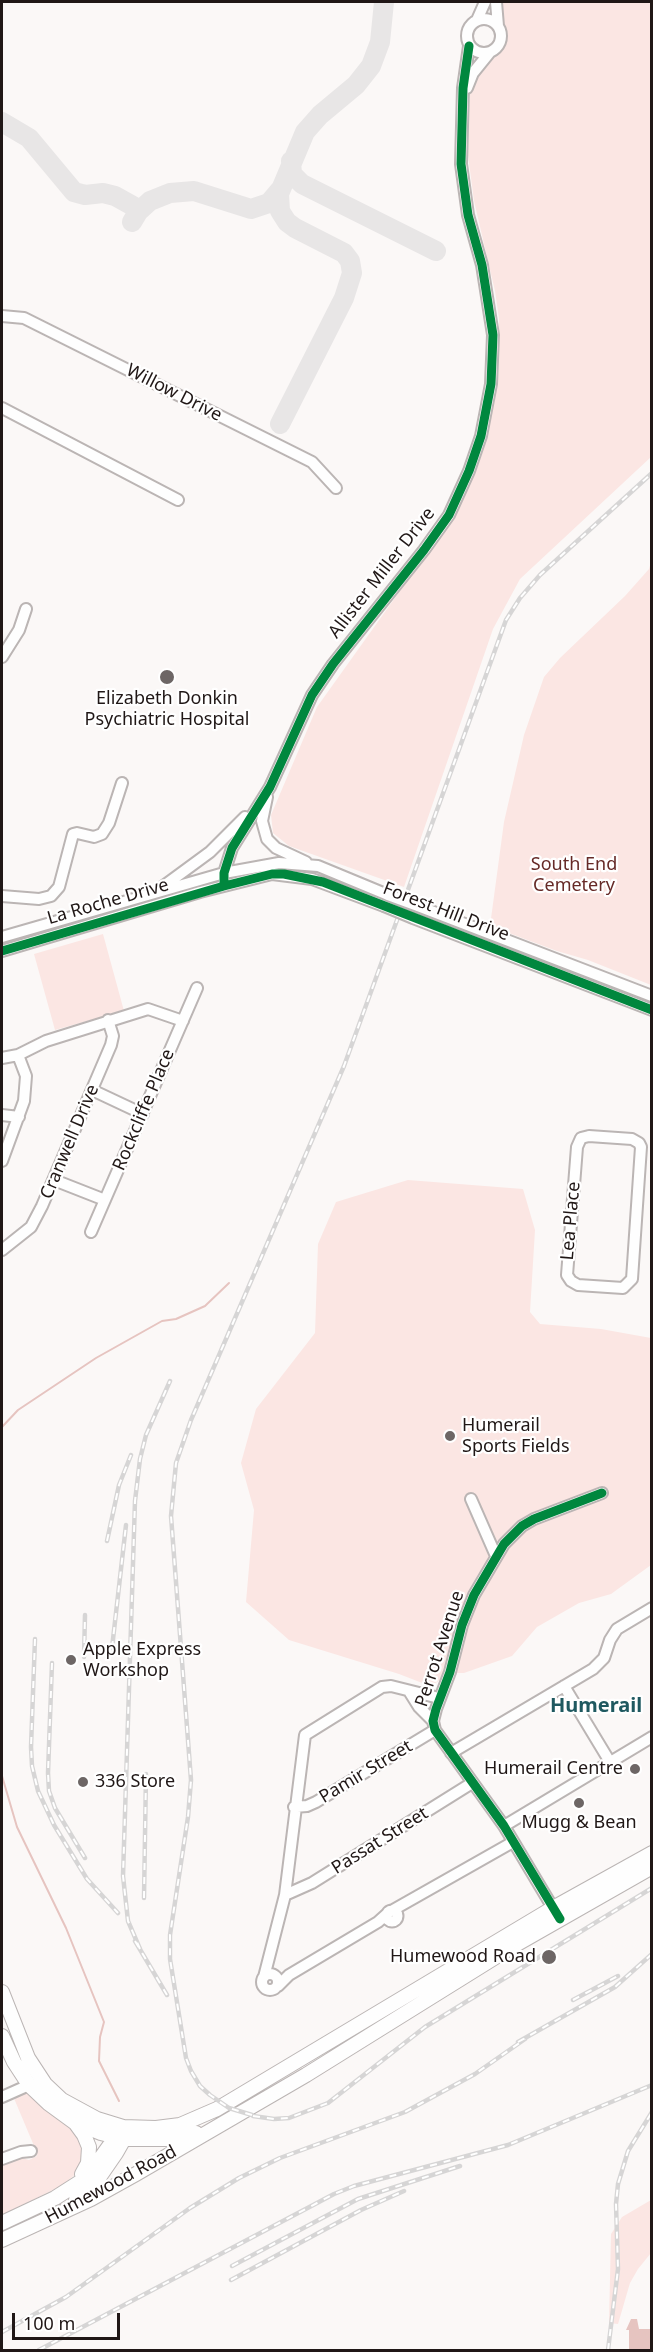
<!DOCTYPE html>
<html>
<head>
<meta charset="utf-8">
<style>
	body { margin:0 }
	#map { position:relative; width:653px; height:2352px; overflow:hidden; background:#fbf8f7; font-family:"Noto Sans",sans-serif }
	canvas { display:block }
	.frame { position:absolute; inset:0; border:3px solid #201716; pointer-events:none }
	.scale { position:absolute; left:12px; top:2313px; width:108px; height:27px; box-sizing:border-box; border:3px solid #201716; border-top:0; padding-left:8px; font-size:18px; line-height:21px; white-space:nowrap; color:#201716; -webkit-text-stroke:4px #fff; paint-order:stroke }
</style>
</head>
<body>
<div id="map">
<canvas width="653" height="2352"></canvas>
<div class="frame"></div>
<div class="scale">100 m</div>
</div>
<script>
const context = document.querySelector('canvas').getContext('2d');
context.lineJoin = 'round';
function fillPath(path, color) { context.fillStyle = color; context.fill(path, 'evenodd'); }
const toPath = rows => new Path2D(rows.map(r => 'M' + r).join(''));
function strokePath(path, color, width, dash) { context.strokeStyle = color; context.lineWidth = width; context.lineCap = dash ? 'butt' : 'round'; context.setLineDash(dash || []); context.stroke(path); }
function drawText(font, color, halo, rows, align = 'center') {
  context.font = font + ' "Noto Sans",sans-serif'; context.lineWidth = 4.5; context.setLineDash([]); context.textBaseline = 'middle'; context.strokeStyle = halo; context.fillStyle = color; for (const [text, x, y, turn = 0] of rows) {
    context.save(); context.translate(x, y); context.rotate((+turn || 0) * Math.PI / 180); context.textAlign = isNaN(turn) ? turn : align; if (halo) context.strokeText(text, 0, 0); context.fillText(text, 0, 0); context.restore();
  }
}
fillPath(toPath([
	[500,2,651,2,651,457,520,579,493,629,404,887,289,846,273,833,271,815,317,707,452,518,471,478,486,439,498,377,499,319,495,291,474,201,466,140,470,95,474,82,481,69,504,42,505,33,502,26],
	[651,562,652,985,651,985,588,960,557,951,490,926,504,822,524,735,544,677,560,658,625,596,649,569],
	[103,934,124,1011,55,1030,34,954],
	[408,1180,523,1189,535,1230,530,1312,540,1324,601,1329,651,1338,651,1565,611,1594,579,1603,537,1627,512,1656,464,1673,453,1673,430,1686,399,1674,289,1640,246,1602,254,1510,241,1463,256,1409,315,1333,318,1244,336,1202],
	[23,2092,28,2092,75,2127,84,2153,77,2173,61,2186,2,2215,2,2163,19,2157,29,2160,37,2156,37,2153,13,2096],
	[651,2200,651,2253,638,2269,630,2283,618,2324,609,2323,611,2234,622,2217]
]), '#fbe6e3');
fillPath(toPath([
	[631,2319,637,2319,639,2329,651,2329,651,2350,629,2350,629,2330,626,2330]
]), '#e6c4c0');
strokePath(toPath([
	[2,1427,18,1410,96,1358,162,1321,176,1319,205,1306,229,1283],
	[2,1776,17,1827,66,1928,104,2022,100,2037,99,2061,119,2101]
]), '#e6c4c0', 2);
strokePath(toPath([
	[2,122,29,138,74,192,85,195,103,193,115,196,133,206,136,211,135,217],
	[291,161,292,174,302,184,436,251],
	[132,222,138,212,150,201,170,193,194,191,251,209,269,203,280,190],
	[280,424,344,298,352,273,350,261,344,253,295,228,287,222,280,211,279,194,305,132,320,115,356,85,371,66,380,42,384,2]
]), '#e8e6e6', 20);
const minor = toPath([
	[496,2,498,26],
	'467 36a17 17 0 1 1 34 0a17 17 0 1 1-34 0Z',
	[477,20,485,2],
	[467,88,473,73,490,52],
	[2,316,24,318,312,462,336,488],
	[2,408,178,500],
	[2,657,19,630,26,609],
	[267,797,262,821,267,839,276,848,306,862],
	[224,886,224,873,232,848,270,787,312,695,333,664,424,550,449,515,469,471,481,436,491,384,493,335,482,265,468,215,461,164,463,88,469,46],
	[161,888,210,852,245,817],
	[2,896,39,899,51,896,59,887,73,834,77,833,94,837,102,834,109,823,122,783],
	[418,906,652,996],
	[413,918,652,1010],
	[2,937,224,873,279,863,318,866,388,895],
	[2,951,200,892,272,874,312,879,384,906],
	[2,1058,18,1055,46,1041,148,1009,183,1021],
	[92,1090,143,1114],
	[2,1115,19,1117],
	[589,1136,632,1139,639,1143,641,1147,632,1279,623,1288,578,1285,571,1281,567,1275,577,1147,581,1138,589,1136],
	[2,1161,24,1101,26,1076,18,1055],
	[54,1180,105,1200],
	[91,1232,197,988],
	[2,1250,31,1227,42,1206,111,1045,113,1036,108,1020],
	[471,1499,496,1556],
	[564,1686,610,1762],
	[409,1691,419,1707,433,1721],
	[451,1753,593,1669,604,1658,610,1640,617,1629,652,1608],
	[294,1807,307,1806,316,1802,435,1730],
	[504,1826,652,1737],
	[285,1895,312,1883,472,1783],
	[393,1910,513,1842],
	'386.5 1916a5.5 5.5 0 1 1 11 0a5.5 5.5 0 1 1-11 0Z',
	[556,1913,504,1826,435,1730,433,1721,436,1709,450,1672,462,1625,474,1595,504,1544,522,1526,534,1519,602,1493],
	'262 1982a8 8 0 1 1 16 0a8 8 0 1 1-16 0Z',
	[264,1977,285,1895,305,1735,382,1687,391,1686,439,1698],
	[278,1986,289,1975,378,1922,388,1913],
	[2,2097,29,2085],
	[2,2159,21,2152,31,2151]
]);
const major = toPath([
	[2,1992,28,2058,45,2084,62,2100,97,2119,123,2127,156,2128,180,2125,217,2109,553,1908,652,1853],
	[2,2036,14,2062,29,2085,48,2103,74,2122,101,2133,124,2139,173,2139,196,2133],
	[76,2124,84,2135,89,2147,88,2163,82,2174],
	[76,2200,96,2182,116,2153,124,2139,123,2132],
	[2,2223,55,2198,80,2182,92,2170,120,2131],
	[2,2240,91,2199,136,2174,306,2075,510,1948,652,1867]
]);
strokePath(minor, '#bbb5b4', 14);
strokePath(major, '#bbb5b4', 16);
strokePath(minor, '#fefefe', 10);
strokePath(major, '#fefefe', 14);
const rail = toPath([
	[107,1541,119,1485,131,1455],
	[35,1639,31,1747,32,1766,38,1791,54,1825,87,1879,118,1913],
	[112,1648,126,1525],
	[84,1657,85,1615],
	[52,1663,48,1773,49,1791,55,1808,85,1858],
	[144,1898,146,1774],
	[135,1941,167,1995],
	[140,1949,128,1921,123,1876,135,1501,140,1459,146,1435,170,1381],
	[573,2000,618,1976],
	[518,2042,615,1987,652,1954],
	[252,2115,229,2108,210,2095,200,2086,191,2071,186,2058,170,1959,170,1935,188,1817,191,1780,171,1516,176,1463,191,1420,344,1066,506,620,520,598,540,575,652,473],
	[253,2116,274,2119,289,2118,328,2103,425,2027,652,1888],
	[232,2266,358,2199,460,2166],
	[231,2280,361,2210,404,2191],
	[2,2332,66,2297,190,2208,239,2178,280,2158,405,2112,475,2074,525,2039],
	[39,2350,334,2194,354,2186,508,2145,652,2085],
	[608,2350,618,2269,616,2204,618,2184,628,2151,652,2112]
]);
strokePath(rail, '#d6d5d5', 4.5);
strokePath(rail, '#fff', 2, [7]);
const minorBridge = toPath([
	[388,895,418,906],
	[384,906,413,918]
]);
strokePath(minorBridge, '#bbb5b4', 14, []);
strokePath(minorBridge, '#fefefe', 10);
strokePath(toPath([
	[224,886,224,873,232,848,270,787,312,695,333,664,424,550,449,515,469,471,481,436,491,384,493,335,482,265,468,215,461,164,463,88,469,46],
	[2,951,224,886,272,874,284,874,323,882,652,1010],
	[560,1919,504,1826,435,1730,433,1721,436,1709,450,1672,462,1625,474,1595,504,1544,522,1526,534,1519,602,1493]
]), '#00873e', 9);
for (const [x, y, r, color] of [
	[167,677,8,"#6d6665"],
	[450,1436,6,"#6d6665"],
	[71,1660,6,"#6d6665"],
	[635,1769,6,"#6d6665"],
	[83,1782,6,"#6d6665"],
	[579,1803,6,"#6d6665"],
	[549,1957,8,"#6d6665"]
]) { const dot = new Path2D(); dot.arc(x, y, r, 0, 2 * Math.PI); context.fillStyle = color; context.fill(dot); strokePath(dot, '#fff', 2); }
drawText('18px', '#201716', '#fff', [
	["Willow Drive",174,393,27],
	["Allister Miller Drive",382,573,-52],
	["La Roche Drive",108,902,-16],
	["Forest Hill Drive",446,912,21],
	["Rockcliffe Place",144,1110,-67],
	["Cranwell Drive",70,1142,-67],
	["Lea Place",571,1221,-85],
	["Perrot Avenue",440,1649,-72],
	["Pamir Street",366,1772,-31],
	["Passat Street",380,1841,-32],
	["Humewood Road",111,2185,-28]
]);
drawText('18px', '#201716', '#fff', [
	["Elizabeth Donkin",167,699,"center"],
	["Psychiatric Hospital",167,720,"center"],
	["Humerail",462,1426],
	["Sports Fields",462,1447],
	["Apple Express",83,1650],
	["Workshop",83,1671],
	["Humerail Centre",623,1769,"right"],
	["336 Store",95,1782],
	["Mugg & Bean",579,1823,"center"],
	["Humewood Road",536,1957,"right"]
], 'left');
drawText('18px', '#662a27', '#fff', [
	["South End",574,865],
	["Cemetery",574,886]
]);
drawText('bold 20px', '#1f5960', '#fff', [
	["Humerail",596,1706]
]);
</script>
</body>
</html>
